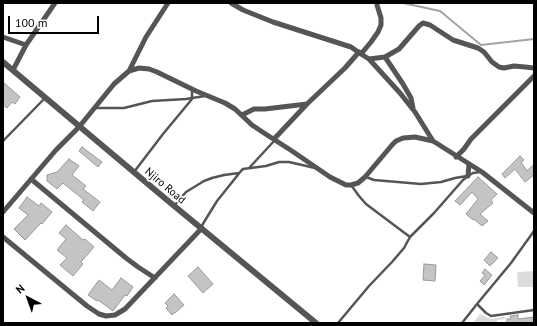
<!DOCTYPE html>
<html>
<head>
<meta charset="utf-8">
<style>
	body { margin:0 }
	#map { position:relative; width:537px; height:326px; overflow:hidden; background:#fff; font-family:"PT Sans",sans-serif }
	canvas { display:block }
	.frame { position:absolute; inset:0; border:4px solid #000; pointer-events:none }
	.north { position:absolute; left:8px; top:278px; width:40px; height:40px; -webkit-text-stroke:3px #fff; paint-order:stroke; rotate:319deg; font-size:11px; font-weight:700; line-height:16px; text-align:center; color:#000 }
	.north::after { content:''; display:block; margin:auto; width:14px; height:18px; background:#000; clip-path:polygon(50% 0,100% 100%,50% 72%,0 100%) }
	.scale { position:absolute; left:8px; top:16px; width:91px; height:18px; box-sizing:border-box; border:2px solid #000; border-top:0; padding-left:5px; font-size:12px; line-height:14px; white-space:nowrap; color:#000; -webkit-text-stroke:3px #fff; paint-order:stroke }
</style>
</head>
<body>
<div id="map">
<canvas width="537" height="326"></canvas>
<div class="frame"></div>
<div class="north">N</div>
<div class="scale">100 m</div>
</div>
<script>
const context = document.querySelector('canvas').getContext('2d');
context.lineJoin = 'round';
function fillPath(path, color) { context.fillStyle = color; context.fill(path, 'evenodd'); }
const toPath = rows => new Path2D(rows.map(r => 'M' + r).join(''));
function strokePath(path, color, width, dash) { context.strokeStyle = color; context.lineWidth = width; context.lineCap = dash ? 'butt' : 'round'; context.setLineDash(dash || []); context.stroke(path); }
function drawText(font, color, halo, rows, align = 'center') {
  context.font = font + ' "PT Sans",sans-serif'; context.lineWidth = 3.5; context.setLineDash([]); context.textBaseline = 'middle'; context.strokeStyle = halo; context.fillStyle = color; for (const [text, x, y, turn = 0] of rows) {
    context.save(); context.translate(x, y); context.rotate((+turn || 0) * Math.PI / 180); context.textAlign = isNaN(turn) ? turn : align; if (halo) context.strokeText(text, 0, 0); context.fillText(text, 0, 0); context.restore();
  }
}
fillPath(toPath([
	[534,271,534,287,518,287,517,272],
	[480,314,489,318,492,319,502,317,505,317,506,319,497,320,497,323,473,323]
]), '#dcdcdc');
strokePath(toPath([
	[403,3,440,11,481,45,534,39]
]), '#a3a3a3', 2);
const building = toPath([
	[3,82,20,97,15,104,12,102,7,108,3,105,3,82],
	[82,147,102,162,98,167,79,151,82,147],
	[520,156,524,160,521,162,527,171,534,164,534,175,525,182,515,169,505,178,502,174,520,156],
	[69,159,79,166,72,175,86,186,83,189,100,202,93,211,82,202,84,200,63,183,57,189,47,181,47,175,57,172,69,159],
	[478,177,497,194,491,200,493,203,480,214,488,221,482,226,474,219,473,220,466,214,478,199,472,192,460,205,455,201,478,177],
	[27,197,39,206,41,203,52,212,42,224,41,223,25,240,14,229,28,215,19,208,27,197],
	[66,225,83,240,85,239,94,247,81,262,83,264,73,276,60,265,67,258,57,250,66,239,59,233,66,225],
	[491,252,498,258,490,266,484,260,491,252],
	[424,264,436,265,435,281,423,280,424,264],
	[198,267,213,284,203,293,188,276,198,267],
	[485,269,492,275,484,285,480,281,485,275,482,273,485,269],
	[121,278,133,287,127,296,125,295,113,311,98,300,97,301,88,295,99,280,112,290,121,278],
	[174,294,184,305,175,313,175,312,172,315,166,308,168,306,165,303,174,294],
	[518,315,518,319,534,317,534,323,507,323,507,319,511,319,510,316,518,315]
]);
fillPath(building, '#c4c4c4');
strokePath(building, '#999', 1);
strokePath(toPath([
	[96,108,124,108,152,101,186,99,205,96],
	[3,141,45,98],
	[250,167,275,140],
	[134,172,163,134,192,99,192,89],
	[366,177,374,180,421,184,441,182,455,178,467,176],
	[351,185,359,196,366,204,410,237],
	[174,206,186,192,204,181,212,178,224,175,239,173],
	[201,227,217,201,241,171,243,169,266,166,279,162,289,162,315,168],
	[477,304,486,313,491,316,534,310],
	[338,323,369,286,392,262,404,248,410,237,434,213,463,180,468,176,473,173,480,172],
	[462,323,477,304,511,263,534,231]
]), '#555', 2.5);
strokePath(toPath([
	[231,3,243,10,273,22,351,47,361,54,369,59,400,93,415,112,433,141],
	[3,37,26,45],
	[361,54,371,42,378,32,381,25,381,18,377,5],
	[385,57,403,84,411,98,413,108],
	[369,59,385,57,399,49,419,26,423,23,430,25,453,40,478,48,484,52,492,62,499,67,504,68,514,66,525,67,534,68],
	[13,70,26,45,55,3],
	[129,71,146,37,168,3],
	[242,115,254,109,265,109,307,104],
	[274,139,307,104,345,68,359,52],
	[456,157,464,149,471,139,534,76],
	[468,176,469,164],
	[31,179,126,258,138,267,155,278],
	[3,212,56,150,79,127,114,84,129,71,139,68,149,69,157,72,196,91,225,103,235,109,252,125,264,133,292,151,330,177,346,185,351,185,358,183,365,177,392,145,396,141,403,138,415,137,433,141,482,172,534,213],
	[3,237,87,306,99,314,106,316,115,315,125,309,202,228]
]), '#555', 5);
strokePath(toPath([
	[3,62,167,200,316,323]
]), '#555', 6);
drawText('11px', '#000', '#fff', [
	["Njiro Road",165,186,40]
]);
</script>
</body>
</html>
